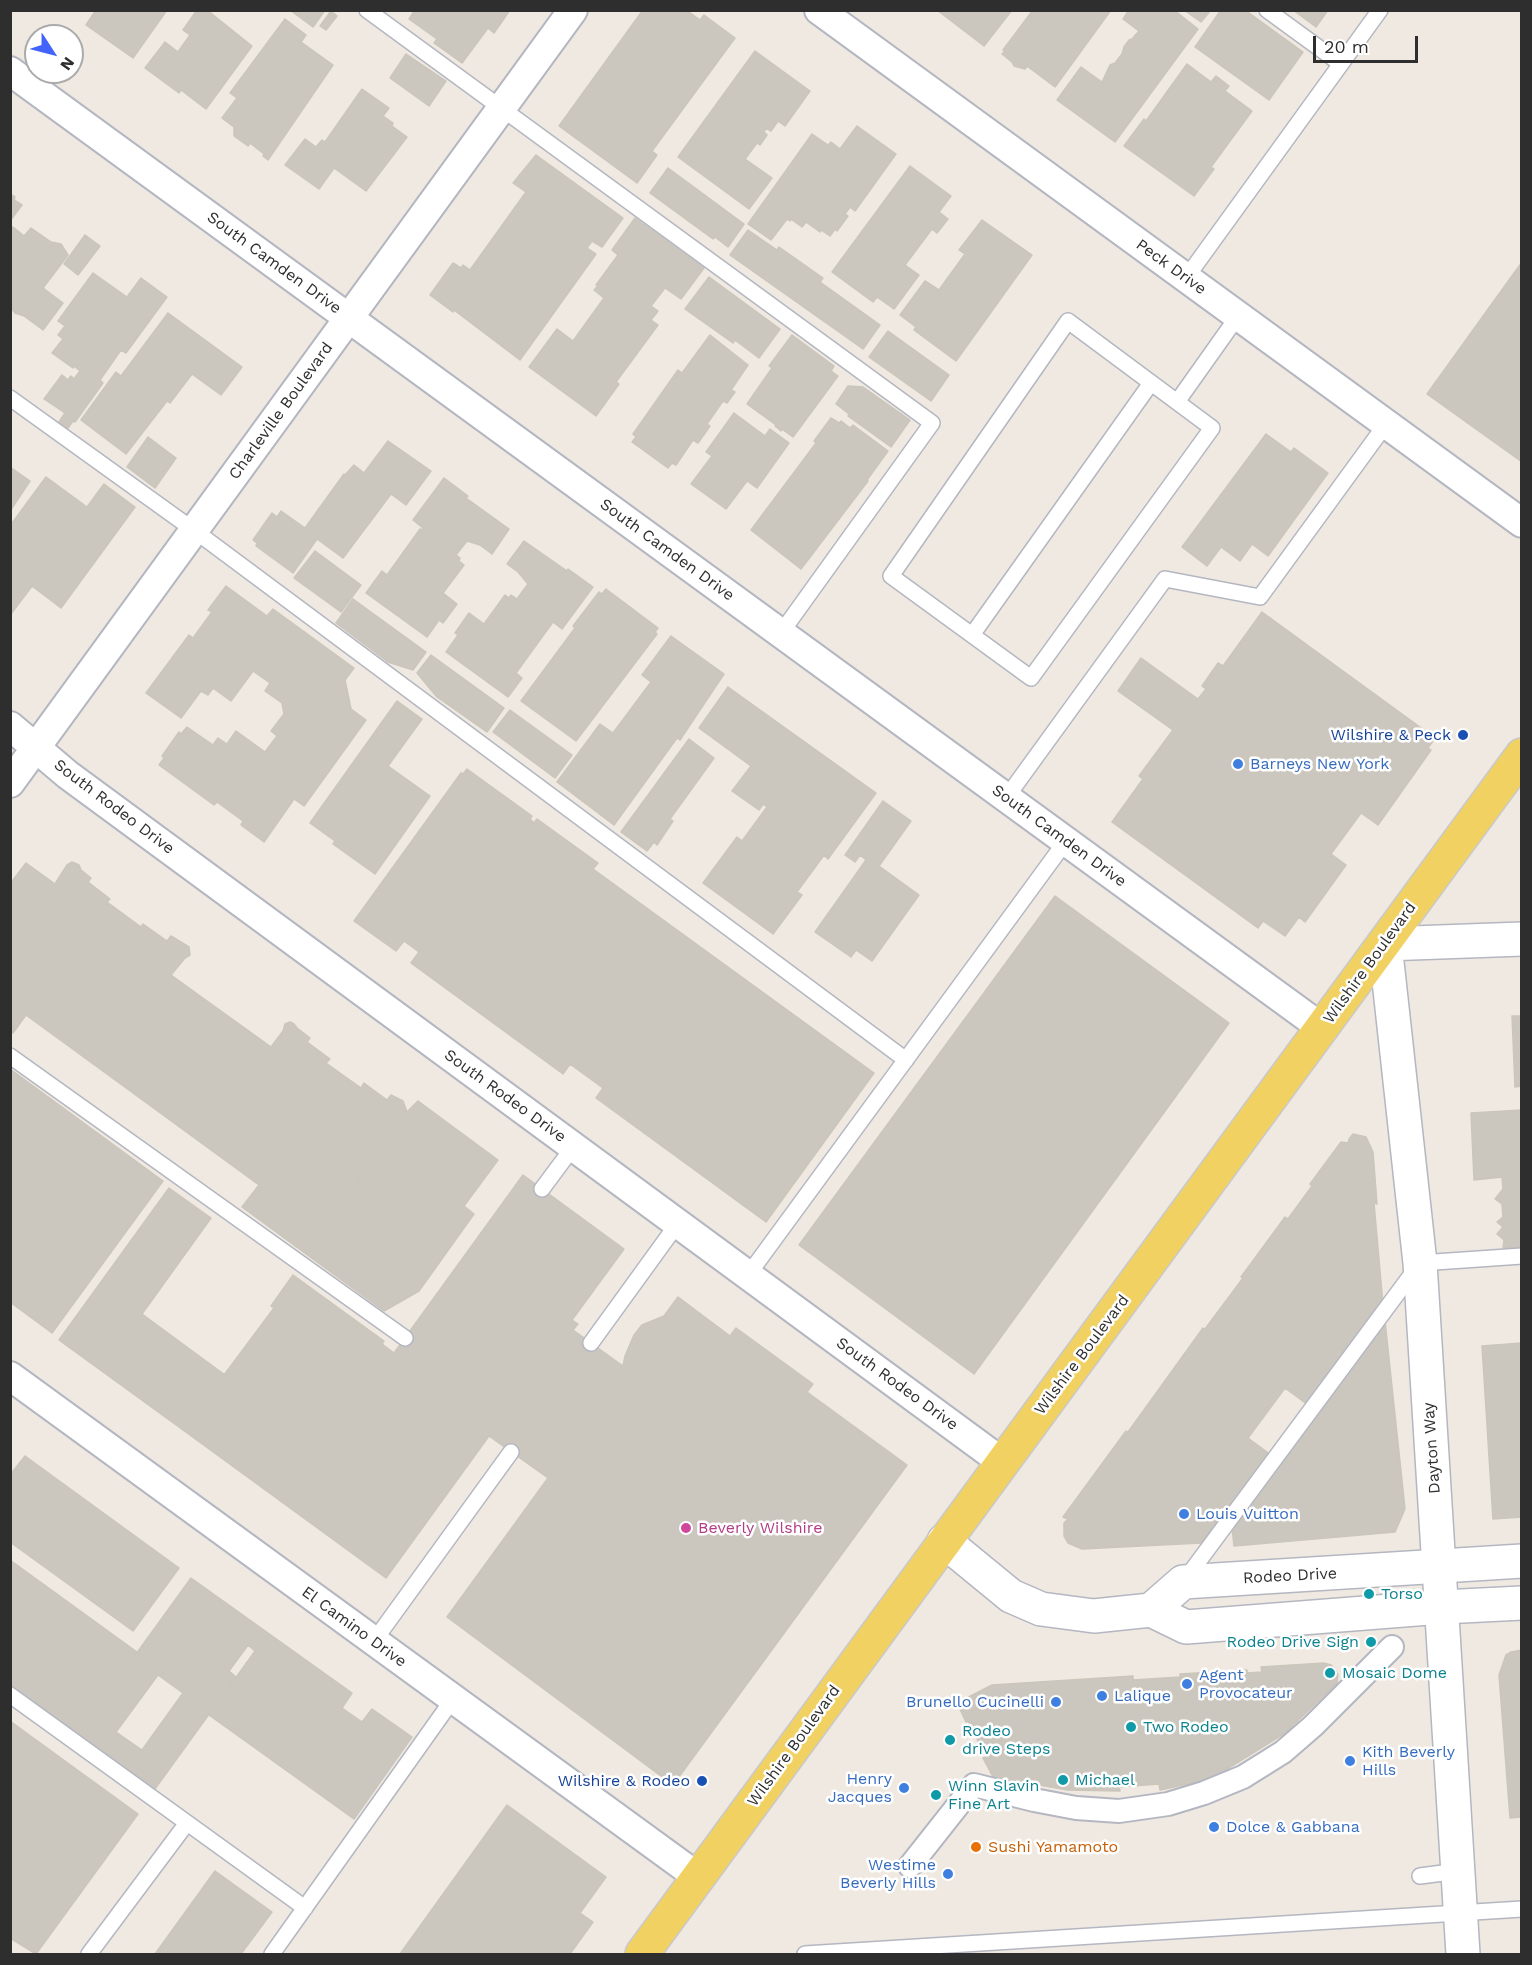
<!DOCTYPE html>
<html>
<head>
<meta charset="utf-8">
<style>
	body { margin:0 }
	#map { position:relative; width:1532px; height:1965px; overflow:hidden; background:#efe9e1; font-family:"Work Sans",sans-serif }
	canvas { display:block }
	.frame { position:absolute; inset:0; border:12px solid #2e2e2e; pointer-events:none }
	.north { position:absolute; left:24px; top:24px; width:60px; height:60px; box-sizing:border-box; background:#fff; border:2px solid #ababab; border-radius:50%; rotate:126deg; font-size:16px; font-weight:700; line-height:24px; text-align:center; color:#2e2e2e }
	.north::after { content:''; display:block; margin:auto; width:21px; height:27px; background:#4264fb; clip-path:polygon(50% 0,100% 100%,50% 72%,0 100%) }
	.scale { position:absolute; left:1313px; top:36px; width:105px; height:27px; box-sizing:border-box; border:3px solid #2e2e2e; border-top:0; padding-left:8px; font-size:18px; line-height:21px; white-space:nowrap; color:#2e2e2e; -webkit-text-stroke:4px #fff; paint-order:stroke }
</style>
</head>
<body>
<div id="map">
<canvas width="1532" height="1965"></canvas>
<div class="frame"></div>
<div class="north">N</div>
<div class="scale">20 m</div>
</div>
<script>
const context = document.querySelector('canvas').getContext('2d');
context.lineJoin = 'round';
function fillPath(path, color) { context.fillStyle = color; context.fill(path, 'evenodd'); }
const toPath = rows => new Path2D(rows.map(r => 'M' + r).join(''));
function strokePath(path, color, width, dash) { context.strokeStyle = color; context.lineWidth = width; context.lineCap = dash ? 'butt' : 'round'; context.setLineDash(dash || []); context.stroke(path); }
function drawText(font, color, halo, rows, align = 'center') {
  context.font = font + ' "Work Sans",sans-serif'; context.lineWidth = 5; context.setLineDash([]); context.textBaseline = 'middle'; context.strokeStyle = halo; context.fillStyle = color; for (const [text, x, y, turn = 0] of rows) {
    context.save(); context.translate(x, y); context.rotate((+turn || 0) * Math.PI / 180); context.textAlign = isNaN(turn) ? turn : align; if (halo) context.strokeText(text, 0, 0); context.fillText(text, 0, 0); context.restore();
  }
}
const building = toPath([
	[96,10,167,10,133,58,86,25,96,10],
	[197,10,207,10,252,46,206,109,181,90,179,93,145,68,165,42,178,52,190,35,183,30,197,10],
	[290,10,325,10,313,27,290,10],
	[415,10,510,10,494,33,488,28,462,63,434,43,437,39,409,19,415,10],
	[643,10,690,10,689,12,700,20,704,15,735,38,652,151,657,155,637,183,559,126,643,10],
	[937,10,1012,10,984,46,937,10],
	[1033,10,1111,10,1055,87,1027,66,1025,69,1014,66,1012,62,1002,54,1005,51,1003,50,1033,10],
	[1129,10,1174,10,1198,29,1115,142,1057,100,1081,67,1102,82,1110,65,1115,63,1122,54,1124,47,1129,40,1132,39,1139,31,1123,19,1129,10],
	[1184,10,1211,10,1201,22,1184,10],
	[1221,10,1245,10,1303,52,1269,100,1195,47,1221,10],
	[1293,10,1328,10,1316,27,1293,10],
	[331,11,337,16,326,30,320,26,331,11],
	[285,19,306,35,301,42,333,65,268,160,263,156,264,154,250,143,248,146,234,136,234,127,222,118,237,98,230,93,285,19],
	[755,51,810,91,785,126,778,121,771,131,766,128,764,132,767,135,760,145,757,143,745,159,772,178,749,209,678,157,755,51],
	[406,54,446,81,429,106,390,78,406,54],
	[1187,64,1211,82,1216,76,1229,86,1225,91,1252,111,1211,167,1214,169,1194,196,1124,146,1144,119,1146,121,1187,64],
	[362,89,389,108,383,116,393,123,392,126,407,137,366,191,334,168,319,189,285,165,305,139,316,147,322,140,325,142,362,89],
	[857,126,896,154,855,211,850,207,845,214,848,216,837,231,835,229,830,236,821,230,820,232,806,222,802,227,791,219,790,221,787,219,771,240,748,224,812,134,828,145,831,142,840,149,857,126],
	[536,155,623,218,602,247,592,241,587,248,596,254,520,360,454,310,453,312,430,295,453,263,461,268,463,265,470,270,526,192,513,183,536,155],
	[910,166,951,196,939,212,948,219,937,233,932,229,905,265,919,275,894,309,877,297,873,302,832,272,910,166],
	[668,168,744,224,728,247,715,237,713,239,650,193,668,168],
	[10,194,15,197,14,200,22,205,10,221,10,194],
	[635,218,704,268,681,299,665,288,651,306,658,311,651,320,658,325,616,382,619,384,596,416,529,367,557,329,573,341,604,298,594,290,598,286,596,285,618,255,612,250,635,218],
	[982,220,1032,255,956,361,914,330,916,327,900,315,925,281,939,290,965,254,959,250,982,220],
	[13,227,24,236,31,228,51,242,61,244,68,255,43,288,63,303,43,330,24,316,15,313,10,306,10,230,13,227],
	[748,230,777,250,779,247,823,278,820,282,880,325,863,349,730,255,748,230],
	[85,235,100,246,78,275,64,264,85,235],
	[1522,262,1522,462,1427,394,1522,262],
	[93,273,127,297,141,278,167,297,126,353,121,350,100,380,103,383,75,422,73,421,68,428,59,422,65,413,44,399,62,375,68,380,71,376,74,379,80,371,74,366,73,368,52,353,63,339,58,335,65,326,58,321,93,273],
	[709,277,780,329,759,358,735,340,733,343,685,309,709,277],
	[168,313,242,367,221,395,192,374,170,403,167,401,126,454,81,420,116,372,121,376,168,313],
	[888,331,949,375,931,401,869,357,888,331],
	[710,335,748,365,731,390,735,392,727,403,723,401,707,424,710,426,698,443,693,440,676,465,672,463,668,468,632,442,636,437,633,434,678,370,682,373,710,335],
	[792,335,834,366,831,371,838,376,793,437,782,429,781,431,775,426,776,425,747,404,772,368,769,366,792,335],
	[848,386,863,387,910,420,891,447,848,416,849,414,836,404,848,386],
	[734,413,765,436,770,429,789,443,757,488,747,481,726,509,691,484,712,456,706,452,734,413],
	[831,418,839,423,841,421,850,428,853,425,888,451,867,480,868,481,801,569,751,530,816,443,814,441,831,418],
	[1266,434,1291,452,1294,448,1328,473,1268,556,1252,544,1240,561,1221,547,1207,566,1182,547,1266,434],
	[148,437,176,458,155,488,127,467,148,437],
	[388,441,431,471,406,505,391,494,343,558,317,539,293,573,256,546,257,543,253,540,272,513,277,517,281,511,305,528,344,474,345,475,354,465,364,473,388,441],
	[10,467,30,481,10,511,10,467],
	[46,477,87,507,104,484,135,507,61,608,32,586,11,614,10,526,46,477],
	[444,478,468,496,466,498,509,529,492,554,480,545,467,541,456,555,460,558,459,561,464,565,443,593,457,604,443,623,439,620,427,637,366,593,382,571,387,575,420,529,422,530,423,528,413,520,444,478],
	[524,541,567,571,568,569,593,587,562,629,553,622,516,673,522,678,508,697,446,652,458,635,455,633,469,613,484,624,505,595,509,598,511,595,517,599,528,584,518,572,507,564,524,541],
	[315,551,361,585,341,612,294,578,315,551],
	[226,586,267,616,273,609,354,668,345,680,351,709,366,720,304,806,294,799,264,842,241,825,243,821,217,802,214,805,159,765,164,758,162,756,179,732,181,734,187,727,213,745,218,738,227,744,236,731,265,752,277,736,271,731,284,714,282,703,265,691,270,683,253,671,231,701,213,688,208,695,201,691,181,718,146,693,189,635,193,638,212,612,208,610,226,586],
	[606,589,658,628,655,632,657,634,576,741,521,701,575,628,573,626,599,592,602,594,606,589],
	[353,599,426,652,413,670,388,662,336,623,353,599],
	[1262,612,1435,738,1428,748,1431,750,1378,825,1361,813,1331,854,1346,865,1305,922,1299,917,1285,936,1263,921,1258,928,1112,822,1143,779,1139,776,1173,730,1118,691,1141,658,1198,699,1206,689,1202,686,1218,663,1223,666,1262,612],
	[671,636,724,674,680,740,677,738,614,825,557,782,600,724,613,733,651,682,642,675,671,636],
	[431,655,504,708,487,732,437,697,417,673,431,655],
	[728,687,876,793,828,859,824,855,797,892,802,895,773,934,703,883,737,837,742,841,767,807,763,804,759,810,732,791,751,766,699,728,728,687],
	[397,701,422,719,388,766,430,796,375,874,333,844,335,841,310,823,397,701],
	[510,710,572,755,555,778,493,732,510,710],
	[689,739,714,758,670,819,673,821,657,845,654,842,647,851,621,832,689,739],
	[467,769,532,816,530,819,534,823,537,819,598,863,593,869,874,1073,766,1222,596,1098,603,1088,570,1064,563,1074,411,963,419,952,404,941,396,951,354,921,461,773,463,774,467,769],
	[883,801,911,821,879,866,919,895,872,961,856,950,851,957,815,932,866,860,860,855,855,862,845,855,883,801],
	[72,862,79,865,81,870,91,878,88,882,110,899,107,902,141,927,143,924,167,941,171,936,189,947,190,955,185,958,171,975,271,1047,283,1031,285,1024,290,1022,294,1024,297,1028,310,1038,307,1042,330,1059,326,1063,361,1088,364,1083,387,1100,391,1095,403,1101,407,1112,306,1254,242,1207,259,1185,26,1015,13,1033,10,1032,10,884,26,863,55,884,67,865,72,862],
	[1055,896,1229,1023,974,1374,799,1245,1055,896],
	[1512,1016,1522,1016,1522,1086,1515,1087,1512,1016],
	[10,1069,163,1181,52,1333,10,1302,10,1069],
	[418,1101,498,1160,464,1206,474,1214,419,1291,384,1311,306,1254,407,1112,418,1101],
	[1522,1110,1522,1247,1503,1248,1504,1240,1497,1234,1503,1227,1497,1222,1503,1217,1502,1204,1495,1199,1503,1189,1502,1177,1474,1180,1471,1113,1522,1110],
	[1353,1134,1366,1137,1373,1152,1377,1204,1374,1203,1383,1305,1277,1228,1285,1217,1288,1219,1312,1186,1310,1184,1341,1142,1348,1143,1349,1139,1353,1134],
	[523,1175,624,1249,572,1320,578,1324,573,1330,623,1366,625,1356,634,1335,642,1325,664,1316,678,1297,730,1336,736,1328,813,1384,807,1392,907,1465,673,1785,447,1617,548,1478,489,1436,386,1578,183,1430,274,1308,271,1306,293,1275,384,1341,382,1344,394,1353,523,1175],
	[169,1188,211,1218,142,1314,225,1375,183,1430,59,1340,169,1188],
	[1277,1228,1383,1305,1347,1354,1241,1277,1277,1228],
	[1243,1278,1346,1353,1308,1405,1205,1329,1243,1278],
	[1385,1321,1405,1509,1395,1532,1234,1546,1231,1518,1385,1321],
	[1203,1328,1285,1388,1248,1438,1167,1378,1203,1328],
	[1522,1343,1522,1517,1493,1519,1482,1346,1522,1343],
	[1167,1378,1271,1455,1232,1509,1128,1432,1167,1378],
	[1126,1431,1228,1506,1201,1543,1082,1549,1068,1543,1064,1536,1064,1523,1068,1519,1063,1517,1126,1431],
	[25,1456,179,1568,133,1631,10,1542,10,1475,25,1456],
	[10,1560,137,1652,76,1737,10,1689,10,1560],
	[191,1578,268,1633,255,1651,248,1645,229,1671,236,1677,152,1793,76,1737,191,1578],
	[158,1675,183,1693,142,1750,116,1732,158,1675],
	[268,1633,352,1693,342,1708,362,1722,372,1709,412,1737,354,1819,209,1715,268,1633],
	[1522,1650,1522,1817,1510,1818,1499,1675,1506,1655,1511,1652,1522,1650],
	[1324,1663,1331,1665,1335,1669,1338,1675,1337,1683,1285,1733,1211,1779,1160,1790,1159,1784,1119,1787,1120,1791,1068,1790,993,1777,983,1758,986,1757,968,1721,966,1722,957,1703,992,1685,1133,1676,1133,1680,1180,1677,1180,1674,1247,1670,1247,1673,1262,1672,1261,1667,1324,1663],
	[10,1721,138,1814,36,1954,10,1938,10,1721],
	[507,1805,606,1877,580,1913,593,1922,570,1954,400,1954,507,1805],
	[215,1871,272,1912,241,1954,155,1954,215,1871]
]);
fillPath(building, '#cbc7bf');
strokePath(building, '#cbc5ba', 1.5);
const service = toPath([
	[367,10,932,423,781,633],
	[1267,10,1341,64],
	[1186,278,1380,10],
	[1068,321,1212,428,1031,678,891,576,1068,321],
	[10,398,195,531,906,1060],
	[1177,402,1238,316],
	[972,635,1151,383],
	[1006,798,1165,579,1260,597,1386,424],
	[10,1056,405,1338],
	[542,1189,574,1146],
	[748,1275,1066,841],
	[591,1343,678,1223],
	[1184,1581,1420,1263,1522,1256],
	[374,1641,511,1452],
	[10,1695,305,1908],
	[1420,1876,1458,1871],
	[89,1954,187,1823],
	[272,1954,453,1699],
	[805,1954,1522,1909]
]);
const pedestrian = toPath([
	[910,1866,974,1785,1034,1800,1076,1808,1119,1811,1168,1804,1204,1793,1243,1777,1283,1752,1313,1726,1392,1647]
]);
const minor = toPath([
	[819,10,1522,523],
	[10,71,1322,1028],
	[10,726,68,775,1002,1462],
	[10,783,573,10],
	[10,1376,698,1877]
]);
const tertiary = toPath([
	[1463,1954,1420,1263,1385,944,1522,939]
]);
const secondary = toPath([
	[944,1541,1011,1596,1041,1609,1094,1616,1151,1610,1186,1627,1442,1607,1522,1603],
	[1151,1610,1183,1582,1522,1561]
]);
const primary = toPath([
	[642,1954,1522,755]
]);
strokePath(service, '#b4b7c1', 18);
strokePath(pedestrian, '#b4b7c1', 26);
strokePath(minor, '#b4b7c1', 32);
strokePath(tertiary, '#b4b7c1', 36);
strokePath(secondary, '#b4b7c1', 36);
strokePath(primary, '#c9c9c9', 36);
strokePath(service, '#fff', 15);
strokePath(pedestrian, '#fff', 22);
strokePath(minor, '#fff', 28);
strokePath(tertiary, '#fff', 33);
strokePath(secondary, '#fff', 33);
strokePath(primary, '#f2d163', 33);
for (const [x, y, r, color] of [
	[1463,735,6,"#1a4fb4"],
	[1238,764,6,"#3f7fe0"],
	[1184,1514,6,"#3f7fe0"],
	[686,1528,6,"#d1479c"],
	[1369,1594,6,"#0f9aa8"],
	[1371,1642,6,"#0f9aa8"],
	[1330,1673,6,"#0f9aa8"],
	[1187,1684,6,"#3f7fe0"],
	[1102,1696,6,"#3f7fe0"],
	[1056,1702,6,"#3f7fe0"],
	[1131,1727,6,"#0f9aa8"],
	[950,1740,6,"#0f9aa8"],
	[1350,1761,6,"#3f7fe0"],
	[1063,1780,6,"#0f9aa8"],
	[702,1781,6,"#1a4fb4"],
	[904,1788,6,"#3f7fe0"],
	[936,1795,6,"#0f9aa8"],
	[1214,1827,6,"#3f7fe0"],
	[976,1847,6,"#e8710a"],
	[948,1874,6,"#3f7fe0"]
]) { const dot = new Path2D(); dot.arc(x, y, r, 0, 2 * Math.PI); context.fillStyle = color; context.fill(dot); strokePath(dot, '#fff', 2); }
drawText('16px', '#2e2e2e', '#fff', [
	["South Camden Drive",274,263,36],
	["Peck Drive",1171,267,36],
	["Charleville Boulevard",281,411,-54],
	["South Camden Drive",667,550,36],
	["South Rodeo Drive",114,807,37],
	["South Camden Drive",1059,836,36],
	["Wilshire Boulevard",1370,963,-54],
	["South Rodeo Drive",505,1096,36],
	["Wilshire Boulevard",1082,1355,-53],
	["South Rodeo Drive",897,1384,36],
	["Dayton Way",1432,1448,-94],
	["Rodeo Drive",1290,1576,-3],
	["El Camino Drive",354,1627,36],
	["Wilshire Boulevard",794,1746,-54]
]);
drawText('16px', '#164399', '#fff', [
	["Wilshire & Peck",1451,735],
	["Wilshire & Rodeo",690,1781]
], 'right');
drawText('16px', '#366cbe', '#fff', [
	["Barneys New York",1250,764],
	["Louis Vuitton",1196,1514],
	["Agent",1199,1675],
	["Provocateur",1199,1693],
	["Lalique",1114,1696],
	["Brunello Cucinelli",1044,1702,"right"],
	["Kith Beverly",1362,1752],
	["Hills",1362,1770],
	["Henry",892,1779,"right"],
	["Jacques",892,1797,"right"],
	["Dolce & Gabbana",1226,1827],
	["Westime",936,1865,"right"],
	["Beverly Hills",936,1883,"right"]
], 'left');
drawText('16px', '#b23c85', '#fff', [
	["Beverly Wilshire",698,1528]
], 'left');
drawText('16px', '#0d838f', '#fff', [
	["Torso",1381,1594],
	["Rodeo Drive Sign",1359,1642,"right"],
	["Mosaic Dome",1342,1673],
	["Two Rodeo",1143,1727],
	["Rodeo",962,1731],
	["drive Steps",962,1749],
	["Michael",1075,1780],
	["Winn Slavin",948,1786],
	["Fine Art",948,1804]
], 'left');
drawText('16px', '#c56008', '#fff', [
	["Sushi Yamamoto",988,1847]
], 'left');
</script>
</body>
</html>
